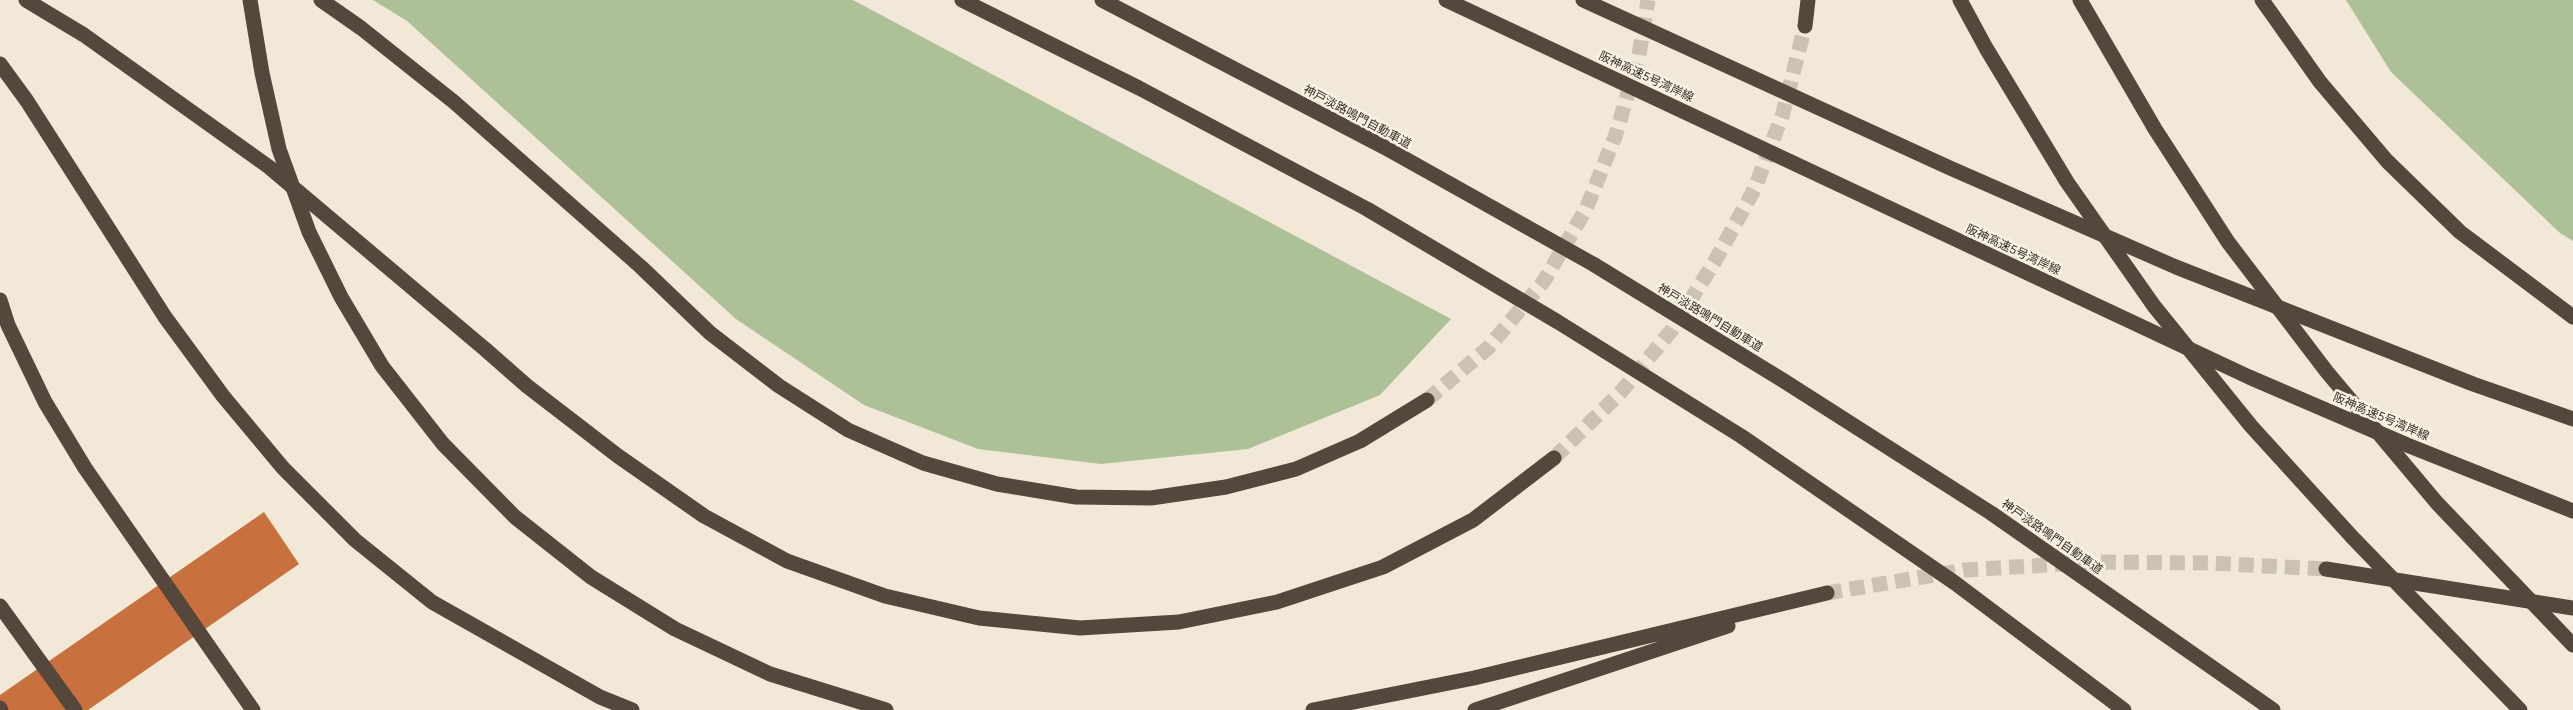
<!DOCTYPE html>
<html>
<head>
<meta charset="utf-8">
<style>
	body { margin:0 }
	canvas { display:block; background:#f1e8d7 }
</style>
</head>
<body>
<canvas width="2573" height="710"></canvas>
<script>
const context = document.querySelector('canvas').getContext('2d');
context.lineJoin = 'round';
function fillPath(path, color) { context.fillStyle = color; context.fill(path, 'evenodd'); }
const toPath = rows => new Path2D(rows.map(r => 'M' + r).join(''));
function strokePath(path, color, width, dash) { context.strokeStyle = color; context.lineWidth = width; context.lineCap = dash ? 'butt' : 'round'; context.setLineDash(dash || []); context.stroke(path); }
function drawText(font, color, halo, rows, align = 'center') {
  context.font = font + ' Figtree,"Noto Sans JP",sans-serif'; context.lineWidth = 5; context.setLineDash([]); context.textBaseline = 'middle'; context.strokeStyle = halo; context.fillStyle = color; for (const [text, x, y, turn = 0] of rows) {
    context.save(); context.translate(x, y); context.rotate((+turn || 0) * Math.PI / 180); context.textAlign = isNaN(turn) ? turn : align; if (halo) context.strokeText(text, 0, 0); context.fillText(text, 0, 0); context.restore();
  }
}
fillPath(toPath([
	[373,0,853,0,1451,319,1380,395,1248,449,1101,464,978,449,864,405,736,319,407,21],
	[2346,0,2573,0,2573,241,2560,233,2391,72]
]), '#aec097');
fillPath(toPath([
	[264,512,299,564,88,710,0,710,0,695]
]), '#c8703e');
strokePath(toPath([
	[1427,400,1488,348,1544,281,1586,209,1616,134,1639,55,1648,0],
	[1554,458,1620,393,1671,331,1715,261,1755,188,1783,113,1805,26],
	[1827,593,1965,570,2098,562,2209,563,2326,569]
]), '#cbc2b3', 15, [15, 8]);
strokePath(toPath([
	[250,0,262,73,279,149,309,232,341,297,382,366,443,444,515,517,591,577,675,629,770,674,886,710],
	[321,0,361,28,454,102,641,267,710,333,779,386,848,430,923,463,997,484,1076,497,1151,498,1226,487,1296,469,1360,441,1427,400],
	[962,0,1139,88,1367,209,1558,322,1741,436,1955,583,2124,710],
	[1102,0,1384,147,1593,264,1784,381,1991,513,2273,710],
	[1446,0,2249,377,2407,445,2573,511],
	[1583,0,1950,168,2176,267,2473,384,2573,419],
	[2262,0,2320,82,2387,161,2460,232,2573,317],
	[1805,26,1808,0],
	[0,64,27,101,165,317,223,396,283,468,355,540,432,602,600,697,632,710],
	[0,300,8,325,45,402,85,468,253,710],
	[486,350,527,386,618,456,704,516,787,561,885,596,979,618,1080,628,1179,622,1277,602,1383,567,1473,520,1554,458],
	[2326,569,2573,608],
	[0,606,75,710],
	[0,708,1,710],
	[1313,710,1474,678,1827,593],
	[1475,710,1728,626]
]), '#55473c', 15);
strokePath(toPath([
	[26,0,84,35,269,167,486,350],
	[1960,0,1986,48,2067,182,2154,306,2251,426,2353,538,2520,710],
	[2080,0,2155,129,2228,242,2327,372,2437,503,2573,645]
]), '#55473c', 15);
drawText('12px', '#342c25', '#f9f2e3', [
	["阪神高速5号湾岸線",1646,77,25],
	["神戸淡路鳴門自動車道",1357,117,28],
	["阪神高速5号湾岸線",2013,250,25],
	["神戸淡路鳴門自動車道",1710,318,31],
	["阪神高速5号湾岸線",2381,417,23],
	["神戸淡路鳴門自動車道",2052,537,35]
]);
</script>
</body>
</html>
